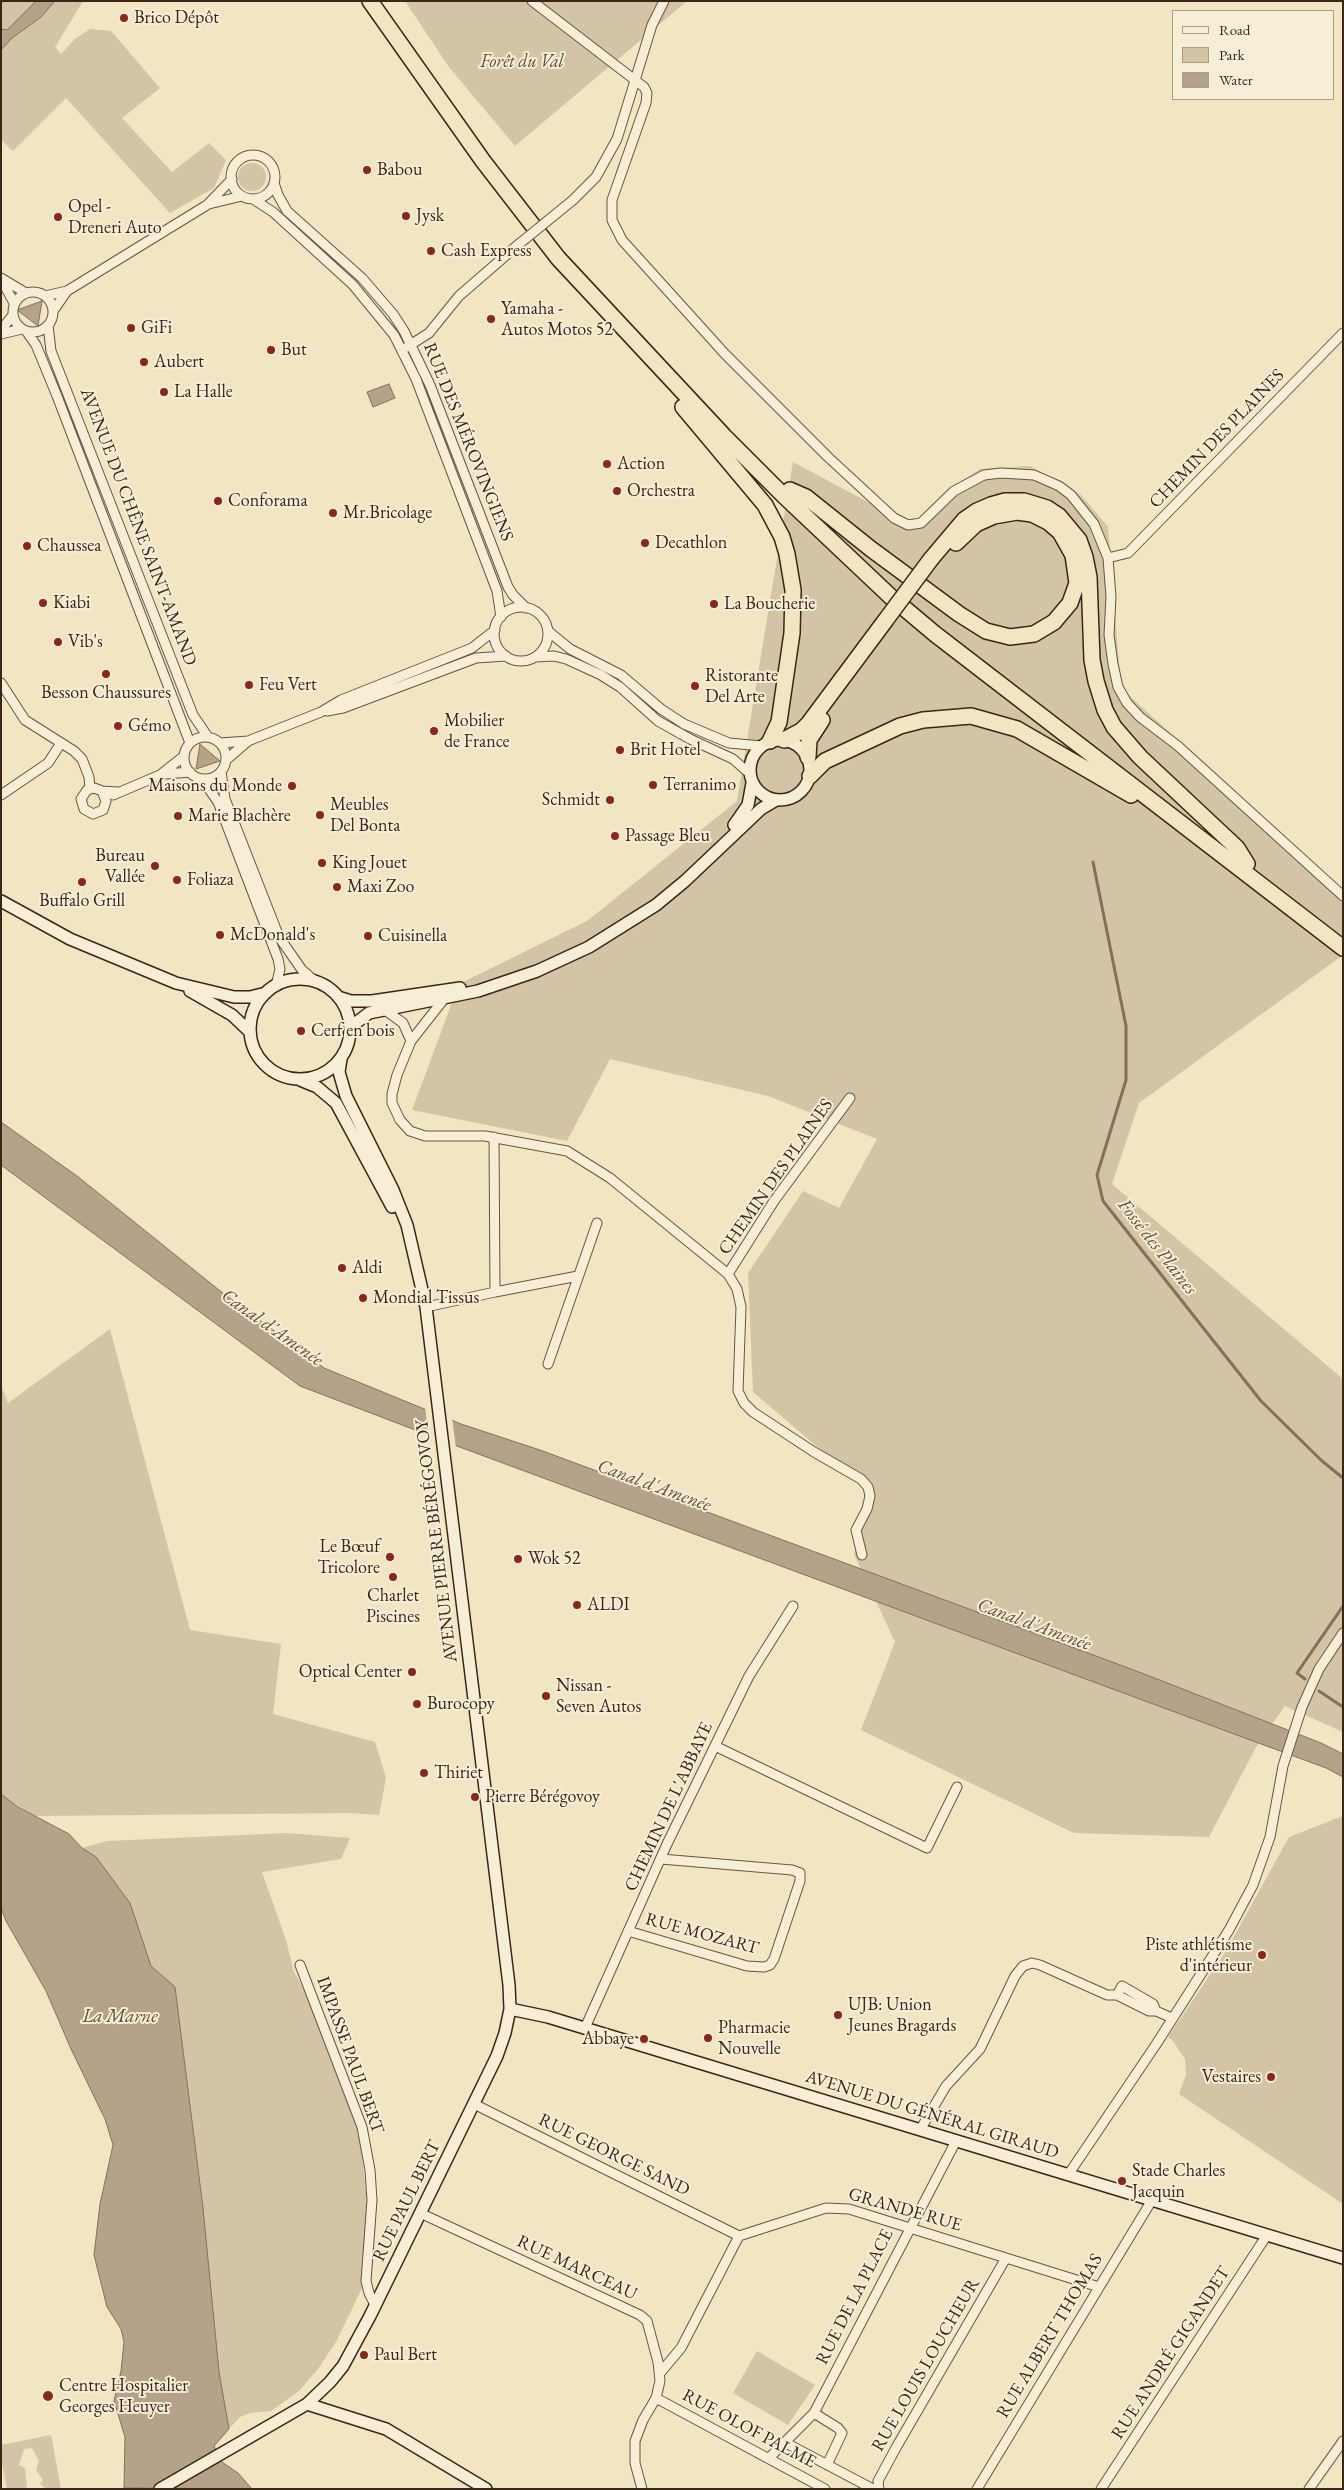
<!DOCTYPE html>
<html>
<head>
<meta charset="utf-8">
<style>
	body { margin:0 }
	#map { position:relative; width:1344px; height:2490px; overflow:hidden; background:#f1e5c2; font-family:"EB Garamond",serif }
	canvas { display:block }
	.frame { position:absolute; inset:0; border:2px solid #3d2419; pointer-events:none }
	.legend { position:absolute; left:1172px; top:10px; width:162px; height:90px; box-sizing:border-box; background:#f6eed7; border:1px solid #ac9d8b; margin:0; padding:6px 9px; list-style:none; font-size:15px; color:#3d2419 }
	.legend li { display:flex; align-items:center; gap:10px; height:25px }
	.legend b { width:25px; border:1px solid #ac9d8b }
</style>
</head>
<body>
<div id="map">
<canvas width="1344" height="2490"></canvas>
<div class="frame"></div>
<ul class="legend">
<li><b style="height:6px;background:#f6eed7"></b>Road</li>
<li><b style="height:14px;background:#d2c4a5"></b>Park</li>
<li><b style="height:14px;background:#b4a389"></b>Water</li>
</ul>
</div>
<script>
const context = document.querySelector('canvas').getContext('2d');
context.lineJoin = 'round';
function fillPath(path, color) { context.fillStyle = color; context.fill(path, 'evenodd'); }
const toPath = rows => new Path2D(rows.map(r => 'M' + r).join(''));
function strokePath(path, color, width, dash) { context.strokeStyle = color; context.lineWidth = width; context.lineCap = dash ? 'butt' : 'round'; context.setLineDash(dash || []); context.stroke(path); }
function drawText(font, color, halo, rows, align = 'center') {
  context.font = font + ' "EB Garamond",serif'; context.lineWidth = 4; context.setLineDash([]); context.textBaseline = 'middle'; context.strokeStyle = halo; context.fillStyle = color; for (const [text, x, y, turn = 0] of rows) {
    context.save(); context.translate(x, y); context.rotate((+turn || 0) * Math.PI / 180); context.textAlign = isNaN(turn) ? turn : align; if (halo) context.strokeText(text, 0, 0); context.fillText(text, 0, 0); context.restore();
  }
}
fillPath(toPath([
	[1,1,83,1,55,47,61,54,75,39,90,29,111,31,160,88,122,118,172,172,209,143,226,160,214,188,170,213,66,98,13,151,1,140],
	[405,1,687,1,515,146,449,67],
	'238 177a14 14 0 1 1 28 0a14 14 0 1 1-28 0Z',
	[793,462,915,527,954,486,980,469,1030,466,1081,495,1108,527,1121,688,1343,891,1343,955,1139,1103,1112,1184,1343,1379,1343,1732,1285,1706,1256,1747,1209,1837,1074,1833,861,1730,895,1642,854,1554,869,1491,753,1392,748,1273,803,1191,839,1208,877,1139,768,1096,610,1059,567,1141,412,1110,459,984,587,921,737,801],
	[110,1329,190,1630,281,1644,273,1714,375,1742,386,1778,379,1815,349,1813,33,1816,1,1794,1,1385,8,1403],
	[1343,1816,1343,2204,1179,2094,1186,2075,1185,2059,1173,2041,1168,2037,1226,1951,1289,1837],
	[287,1833,350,1838,341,1859,262,1872,286,1940,294,1972,307,1995,353,2110,359,2130,367,2198,363,2286,337,2340,318,2369,299,2391,271,2411,250,2413,240,2417,229,2429,219,2374,199,2174,175,1988,151,1966,130,1904,118,1886,82,1848,107,1841],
	[757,2351,815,2385,788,2425,733,2393],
	[51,2435,61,2489,47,2489,40,2484,43,2480,36,2470,39,2461,32,2448,24,2449,19,2465,25,2468,27,2489,7,2489,1,2459,1,2445]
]), '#d2c4a5');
const water = toPath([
	[36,1,55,1,41,17,12,38,1,50,1,29,7,30,36,1],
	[42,301,38,326,17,310,42,301],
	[389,384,395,398,373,407,367,392,389,384],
	[200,744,220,761,196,769,200,744],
	[1,1122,77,1176,219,1290,324,1368,461,1424,540,1450,1139,1672,1321,1743,1343,1754,1343,1777,1326,1768,465,1449,300,1386,1,1165,1,1122],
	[1,1794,18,1807,69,1834,82,1848,96,1857,130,1903,151,1966,175,1987,203,2208,219,2372,229,2429,214,2446,222,2462,238,2473,252,2489,124,2488,125,2437,114,2401,121,2371,124,2342,121,2329,107,2307,94,2255,100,2204,113,2145,105,2119,71,2049,46,1991,6,1921,1,1908,1,1794]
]);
fillPath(water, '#b4a389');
strokePath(water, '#84705c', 1);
fillPath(toPath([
	[425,1407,452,1418,456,1448,429,1437]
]), '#f1e5c2');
strokePath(toPath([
	[1,2,2,1],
	[1093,862,1126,1026,1126,1080,1097,1175,1103,1201,1261,1401,1322,1461,1343,1478],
	[1305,1679,1297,1673,1343,1606],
	[1319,1691,1343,1707]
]), '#84705c', 3);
const street = toPath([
	[532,1,644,87,647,93,646,103,612,200,612,220,622,240,725,354,828,457,894,518,908,525,921,523,954,491,984,475,1001,473,1034,475,1059,486,1071,495,1094,524,1108,558,1111,597,1109,635,1113,664,1118,687,1127,703,1140,717,1178,746,1343,896],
	'231 177a22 22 0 1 1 44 0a22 22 0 1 1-44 0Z',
	[274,183,278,195,287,211,362,278,393,314,404,331,430,385,508,587,513,595,526,608],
	[253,199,273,212,353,285,394,335,416,379,497,591,501,617],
	[573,200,596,177,617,139,652,25,664,1],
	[209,204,242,196],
	[1,278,26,293],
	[1,279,14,303],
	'13 312a20 20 0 1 1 40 0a20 20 0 1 1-40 0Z',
	[45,296,67,291,207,205,232,179],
	[53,311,67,291],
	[48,325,51,351,193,715,208,737],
	[1,330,13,315],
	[27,332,36,345,57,396,190,743],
	[1,334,22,329],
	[407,347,429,333,459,296,519,244],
	[1108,558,1128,553,1343,333],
	'494 634a27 27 0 1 1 54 0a27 27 0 1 1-54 0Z',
	[548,631,570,649,621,675,661,709,684,724,729,743,762,746],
	[535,657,554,656,566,659,601,675,620,687,658,721,690,739,733,759,750,774],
	[1,683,25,720,74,751,82,759,89,777,90,789],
	[327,711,343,708,476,658,506,656],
	'184 758a21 21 0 1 1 42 0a21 21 0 1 1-42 0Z',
	[220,743,248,741,321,712,341,700,472,648,495,630],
	[226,760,248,741],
	[221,772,225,799,279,937,302,970,316,982],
	[165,774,190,772],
	[202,779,218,802,278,959,280,969,276,986],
	[102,791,106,801,103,810,93,814,84,809,81,799,87,790,94,788,102,791,117,792],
	[1,795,48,763,61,743],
	[113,795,160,775,184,756],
	[444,999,411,1041,397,1075,392,1094,392,1103,400,1120,410,1131,425,1136,485,1136,567,1151,610,1178,728,1274,737,1289,741,1307,738,1391,744,1403,753,1412,814,1452,861,1479,868,1487,870,1496,867,1509,856,1530,862,1555],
	[385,1010,403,1023,411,1041],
	[494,1137,495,1292,578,1276],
	[728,1274,774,1201,850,1098],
	[426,1307,495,1292],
	[548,1364,597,1223],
	[715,1746,927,1848,957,1787],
	[628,1931,747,1966,764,1967,770,1965,774,1959,800,1881,800,1873,792,1870,661,1859],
	[300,1965,362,2127,370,2170,372,2200,366,2281,369,2293,375,2305],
	[1117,1995,1122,1986,1153,2004,1156,2011],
	[585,2028,667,1844,749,1676,793,1606],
	[474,2104,739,2236],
	[920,2130,946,2086,980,2049,1015,1976,1023,1966,1032,1963,1040,1965,1107,1995,1117,1995,1149,2011,1156,2011,1172,2018],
	[1068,2175,1157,2043,1229,1930,1253,1885,1270,1837,1283,1766,1302,1707,1319,1669,1343,1633],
	[420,2213,640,2315,647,2321,658,2362,660,2381,656,2398,643,2420,635,2441,635,2463,642,2489],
	[660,2373,681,2348,739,2236,826,2208,849,2209,1099,2287],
	[656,2398,825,2489],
	[814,2413,838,2428,842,2433,827,2465],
	[786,2443,873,2489],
	[769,2458,814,2413,956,2141],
	[879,2489,878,2481,897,2446,1006,2258],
	[977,2489,1152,2200],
	[1101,2489,1267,2235],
	[1309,2489,1343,2441]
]);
const secondary = toPath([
	'750 770a30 30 0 1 1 60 0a30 30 0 1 1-60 0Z',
	[734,825,748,805,752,783],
	[1,901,70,939,176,983,234,997,250,997,266,993],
	'250 1029a50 50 0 1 1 100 0a50 50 0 1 1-100 0Z',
	[190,991,232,1015,250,1032],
	[338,997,351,1001,372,1001,460,988],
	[350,1032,357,1022,369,1013,478,991,537,971,589,947,656,905,685,881,761,809,776,800],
	[300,1080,317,1087,336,1103,392,1207],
	[510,2009,548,2017,1343,2258],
	[307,2404,386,2429,486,2489],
	[160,2489,307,2404,330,2382,343,2366,370,2316,497,2056,505,2033,510,2009,509,1985,426,1307,407,1225,393,1190,346,1096,339,1072,341,1059]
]);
const highway = toPath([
	[370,1,483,161,558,258,724,436,783,495,891,597,935,634,1343,948],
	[683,407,765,505,782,537,787,554,793,590,792,633,779,722,770,741],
	[790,490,806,497,871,549,959,614,986,631,1010,637,1034,634,1054,622,1070,603,1077,583,1073,555,1060,532,1048,522,1032,514,1017,512,994,516,976,524,956,543],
	[931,559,964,520,977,511,991,505,1005,501,1024,501,1047,508,1059,516,1079,540,1085,557,1089,577,1092,660,1096,681,1105,710,1114,727,1140,757,1237,848,1247,864],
	[784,740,801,731,809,723,885,621],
	[808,757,809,740,822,720],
	[810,776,825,761,900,726,923,720,971,716,1017,729,1131,795]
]);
strokePath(street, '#6a5443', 11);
strokePath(secondary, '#3d2419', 14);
strokePath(highway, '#3d2419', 18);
strokePath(street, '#f6eed7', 9);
strokePath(secondary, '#f6eed7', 11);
strokePath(highway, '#f1e5c2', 15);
const streetBridge = toPath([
	[519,244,573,200]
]);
const highwayBridge = toPath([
	[885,621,931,559]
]);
strokePath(streetBridge, '#6a5443', 11, []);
strokePath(highwayBridge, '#3d2419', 18, []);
strokePath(streetBridge, '#f6eed7', 9);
strokePath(highwayBridge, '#f1e5c2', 15);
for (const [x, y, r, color] of [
	[124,18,5,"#8f2418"],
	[367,170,5,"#8f2418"],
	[406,216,5,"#8f2418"],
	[58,217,5,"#8f2418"],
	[431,251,5,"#8f2418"],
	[491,319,5,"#8f2418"],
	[131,328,5,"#8f2418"],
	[271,350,5,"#8f2418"],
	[144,362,5,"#8f2418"],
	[164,392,5,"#8f2418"],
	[607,464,5,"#8f2418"],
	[617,491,5,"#8f2418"],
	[218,501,5,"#8f2418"],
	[333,513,5,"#8f2418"],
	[645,543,5,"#8f2418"],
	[27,546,5,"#8f2418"],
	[43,603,5,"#8f2418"],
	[714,604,5,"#8f2418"],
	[58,642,5,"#8f2418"],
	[106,674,5,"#8f2418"],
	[249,685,5,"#8f2418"],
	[695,686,5,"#8f2418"],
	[118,726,5,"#8f2418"],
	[434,731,5,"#8f2418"],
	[620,750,5,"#8f2418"],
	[653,785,5,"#8f2418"],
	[292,786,5,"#8f2418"],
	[610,800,5,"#8f2418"],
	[320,815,5,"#8f2418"],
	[178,816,5,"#8f2418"],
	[615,836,5,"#8f2418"],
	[322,863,5,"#8f2418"],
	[155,866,5,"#8f2418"],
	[177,880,5,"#8f2418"],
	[82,882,5,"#8f2418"],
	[337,887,5,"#8f2418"],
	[220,935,5,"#8f2418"],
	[368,936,5,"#8f2418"],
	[301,1031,5,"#8f2418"],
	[342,1268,5,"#8f2418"],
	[363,1298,5,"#8f2418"],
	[390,1557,5,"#8f2418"],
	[518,1559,5,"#8f2418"],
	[393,1577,5,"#8f2418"],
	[577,1605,5,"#8f2418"],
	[412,1672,5,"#8f2418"],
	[546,1696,5,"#8f2418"],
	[417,1704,5,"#8f2418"],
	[424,1773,5,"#8f2418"],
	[475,1797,5,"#8f2418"],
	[1262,1955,5,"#8f2418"],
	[838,2015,5,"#8f2418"],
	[708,2038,5,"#8f2418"],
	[644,2039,5,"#8f2418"],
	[1271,2077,5,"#8f2418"],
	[1122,2181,5,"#8f2418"],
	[364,2355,5,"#8f2418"],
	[48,2396,6,"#8f2418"]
]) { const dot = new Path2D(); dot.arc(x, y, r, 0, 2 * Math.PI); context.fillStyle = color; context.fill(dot); strokePath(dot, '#f6eed7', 2); }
drawText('18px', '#3d2419', '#f6eed7', [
	["Brico Dépôt",134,18],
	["Babou",377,170],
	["Opel -",68,207],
	["Dreneri Auto",68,228],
	["Jysk",416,216],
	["Cash Express",441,251],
	["Yamaha -",501,309],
	["Autos Motos 52",501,330],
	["GiFi",141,328],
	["But",281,350],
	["Aubert",154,362],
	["La Halle",174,392],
	["Action",617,464],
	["Orchestra",627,491],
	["Conforama",228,501],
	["Mr.Bricolage",343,513],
	["Decathlon",655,543],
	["Chaussea",37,546],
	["Kiabi",53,603],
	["La Boucherie",724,604],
	["Vib's",68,642],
	["Ristorante",705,676],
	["Del Arte",705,697],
	["Feu Vert",259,685],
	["Besson Chaussures",106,693,"center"],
	["Mobilier",444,721],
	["de France",444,742],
	["Gémo",128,726],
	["Brit Hotel",630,750],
	["Terranimo",663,785],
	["Maisons du Monde",282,786,"right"],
	["Schmidt",600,800,"right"],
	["Meubles",330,805],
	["Del Bonta",330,826],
	["Marie Blachère",188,816],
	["Passage Bleu",625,836],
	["Bureau",145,856,"right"],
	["Vallée",145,877,"right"],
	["King Jouet",332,863],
	["Foliaza",187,880],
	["Maxi Zoo",347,887],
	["Buffalo Grill",82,901,"center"],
	["McDonald's",230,935],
	["Cuisinella",378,936],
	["Cerf en bois",311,1031],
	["Aldi",352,1268],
	["Mondial Tissus",373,1298],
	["Le Bœuf",380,1547,"right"],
	["Tricolore",380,1568,"right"],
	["Wok 52",528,1559],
	["Charlet",393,1596,"center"],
	["Piscines",393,1617,"center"],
	["ALDI",587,1605],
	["Optical Center",402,1672,"right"],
	["Nissan -",556,1686],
	["Seven Autos",556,1707],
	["Burocopy",427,1704],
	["Thiriet",434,1773],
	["Pierre Bérégovoy",485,1797],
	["Piste athlétisme",1252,1945,"right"],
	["d'intérieur",1252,1966,"right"],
	["UJB: Union",848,2005],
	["Jeunes Bragards",848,2026],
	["Pharmacie",718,2028],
	["Nouvelle",718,2049],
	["Abbaye",634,2039,"right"],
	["Vestaires",1261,2077,"right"],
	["Stade Charles",1132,2171],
	["Jacquin",1132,2192],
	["Paul Bert",374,2355],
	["Centre Hospitalier",59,2386],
	["Georges Heuyer",59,2407]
], 'left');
drawText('italic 18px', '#624c3c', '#f6eed7', [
	["Forêt du Val",522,62]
]);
drawText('18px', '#3d2419', '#f6eed7', [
	["CHEMIN DES PLAINES",1217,439,-46],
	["RUE DES MÉROVINGIENS",468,442,68],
	["AVENUE DU CHÊNE SAINT-AMAND",138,527,69],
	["CHEMIN DES PLAINES",776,1177,-55],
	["AVENUE PIERRE BÉRÉGOVOY",437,1541,-97],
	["CHEMIN DE L'ABBAYE",669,1807,-65],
	["RUE MOZART",702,1934,15],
	["IMPASSE PAUL BERT",350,2055,70],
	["AVENUE DU GÉNÉRAL GIRAUD",932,2115,17],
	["RUE GEORGE SAND",614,2155,26],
	["RUE PAUL BERT",407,2201,-64],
	["GRANDE RUE",905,2210,16],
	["RUE MARCEAU",577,2268,25],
	["RUE DE LA PLACE",855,2297,-63],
	["RUE ALBERT THOMAS",1050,2336,-59],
	["RUE ANDRÉ GIGANDET",1171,2353,-57],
	["RUE LOUIS LOUCHEUR",926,2365,-60],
	["RUE OLOF PALME",749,2429,28]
]);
drawText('italic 19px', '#614a3b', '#f6eed7', [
	["Fossé des Plaines",1157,1247,52],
	["Canal d'Amenée",272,1328,35],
	["Canal d'Amenée",654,1486,20],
	["Canal d'Amenée",1034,1625,20],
	["La Marne",120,2017]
]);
</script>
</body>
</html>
